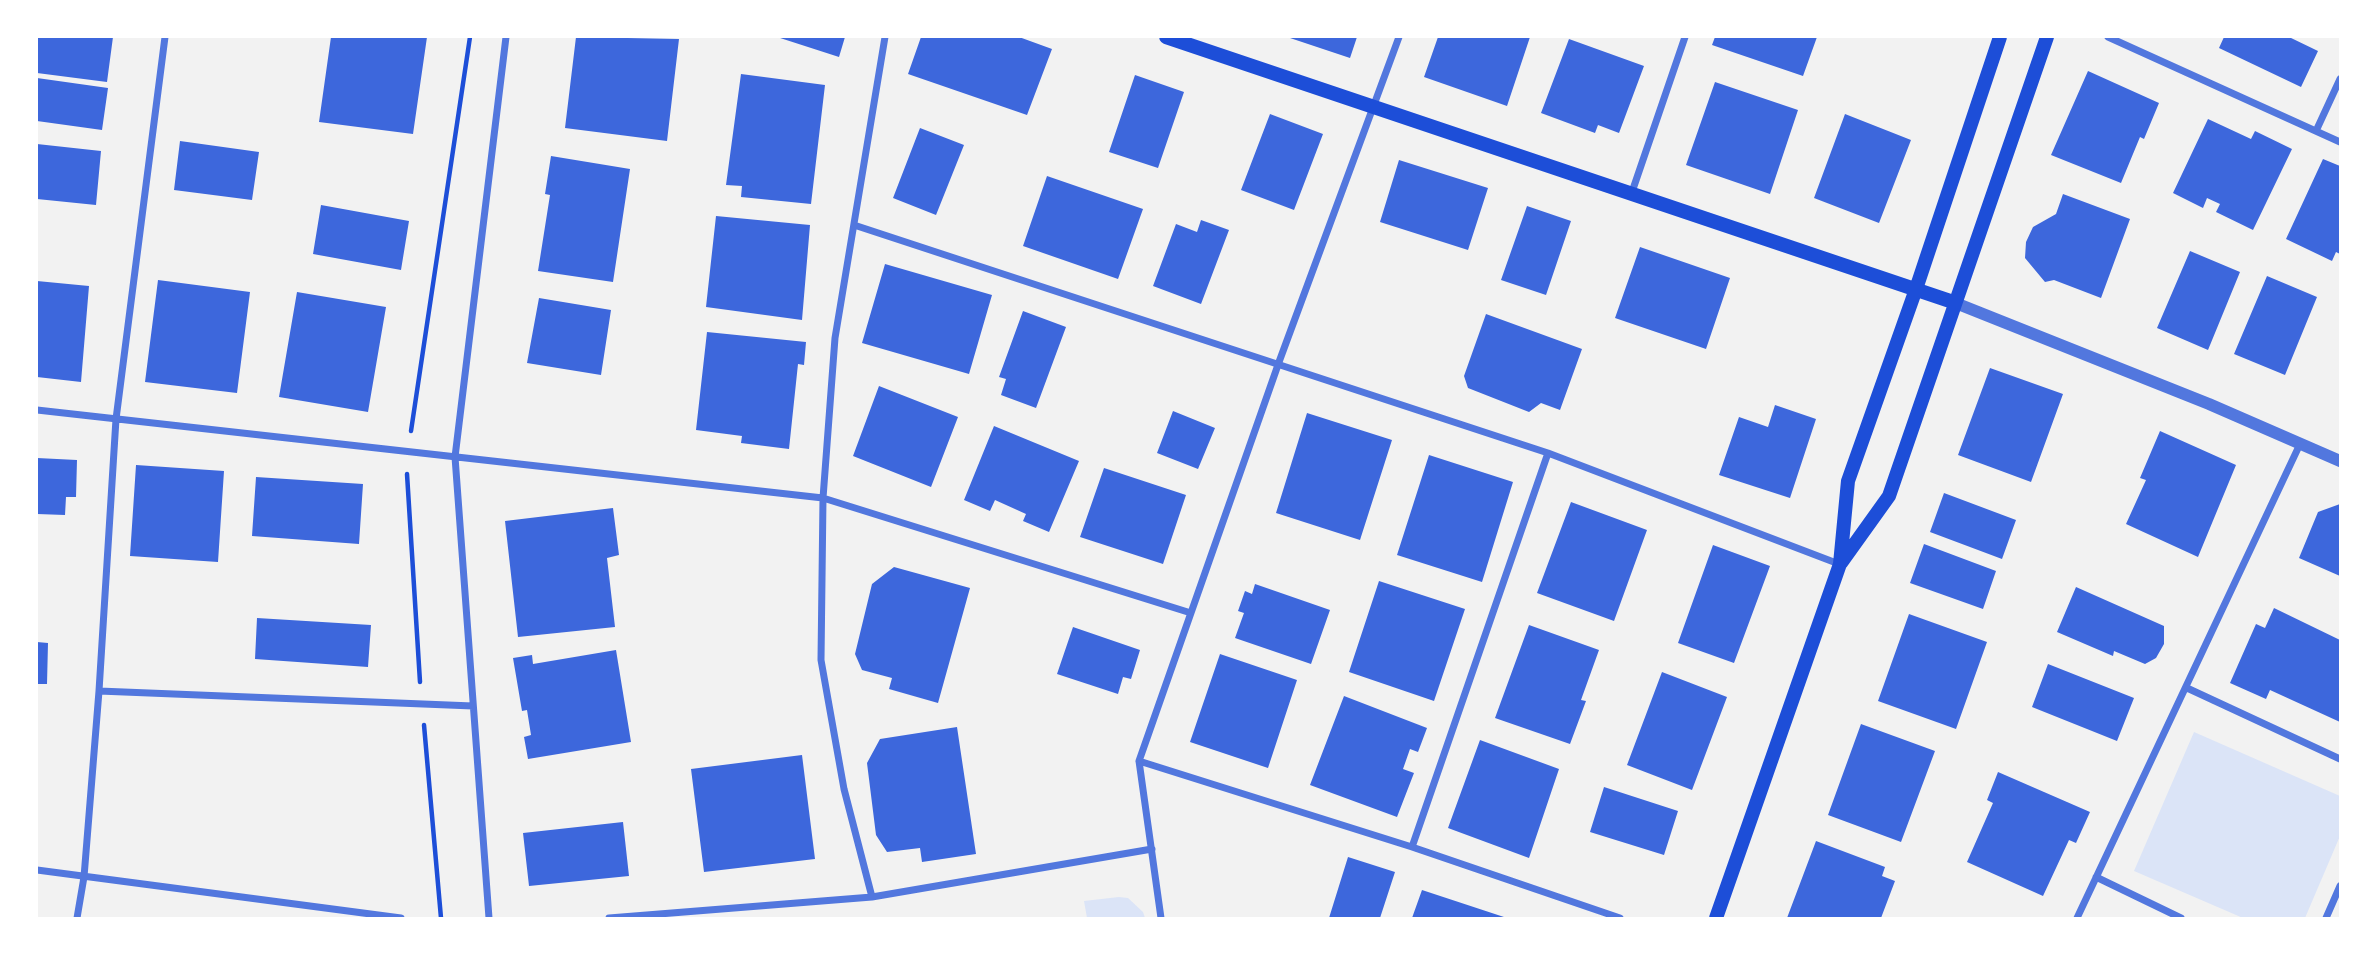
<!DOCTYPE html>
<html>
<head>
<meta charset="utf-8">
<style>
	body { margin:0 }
	#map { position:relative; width:2377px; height:955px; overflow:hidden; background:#f2f2f2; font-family:Karla,sans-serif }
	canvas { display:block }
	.frame { position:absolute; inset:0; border:38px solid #fff; pointer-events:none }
</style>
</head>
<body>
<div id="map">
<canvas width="2377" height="955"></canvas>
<div class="frame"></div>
</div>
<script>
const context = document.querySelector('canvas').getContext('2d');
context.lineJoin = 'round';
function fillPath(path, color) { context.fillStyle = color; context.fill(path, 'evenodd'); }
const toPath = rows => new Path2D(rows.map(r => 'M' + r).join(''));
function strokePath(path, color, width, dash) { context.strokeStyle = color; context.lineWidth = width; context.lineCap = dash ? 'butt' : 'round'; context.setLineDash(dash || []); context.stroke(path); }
fillPath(toPath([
	[2194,732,2340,796,2340,836,2305,918,2243,918,2134,871],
	[1119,897,1128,898,1143,912,1145,918,1087,918,1084,901]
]), '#dbe4f7');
fillPath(toPath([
	[37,37,113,37,107,82,37,73],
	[331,37,427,37,413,134,319,122],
	[576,37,679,39,667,141,565,128],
	[777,37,845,37,839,57],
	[921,37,1019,37,1052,49,1027,115,908,74],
	[1287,37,1357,37,1350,58],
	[1438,37,1530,37,1507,106,1424,77],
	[1715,37,1817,37,1803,76,1712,45],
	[2224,37,2289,37,2318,51,2301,87,2219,48],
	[1569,39,1644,66,1619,133,1598,125,1595,133,1541,113],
	[2088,71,2159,103,2144,139,2140,137,2121,183,2051,155],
	[741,74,825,85,811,204,741,197,742,186,726,185],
	[1135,75,1184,92,1158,168,1109,152],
	[37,78,108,88,102,130,37,121],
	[1715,82,1798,110,1770,194,1686,165],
	[1270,114,1323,134,1294,210,1241,190],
	[1845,114,1911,140,1879,223,1814,198],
	[2208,119,2251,139,2255,131,2292,149,2253,230,2216,212,2220,204,2207,198,2203,208,2173,193],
	[920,128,964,145,936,215,893,198],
	[180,141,259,152,252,200,174,190],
	[37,144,101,151,96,205,37,199],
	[551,156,630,169,613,282,538,271,550,195,545,194],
	[2323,159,2340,166,2340,254,2336,252,2332,261,2286,239],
	[1399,160,1488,188,1468,250,1380,222],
	[1047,176,1143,209,1118,279,1023,246],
	[2063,194,2130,219,2101,298,2054,280,2045,282,2025,258,2026,242,2033,227,2056,214],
	[321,205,409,221,401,270,313,254],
	[1527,206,1571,221,1546,295,1501,280],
	[716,216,810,225,802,320,706,307],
	[1201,220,1229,230,1201,304,1153,286,1176,224,1197,232],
	[1640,247,1730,278,1706,349,1615,318],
	[2190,251,2240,272,2208,350,2157,328],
	[885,264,992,295,969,374,862,343],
	[2267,276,2317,297,2285,375,2234,354],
	[158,280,250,292,237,393,145,382],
	[37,281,89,286,81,382,37,377],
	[297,292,386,307,368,412,279,397],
	[539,298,611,310,601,375,527,363],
	[1023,311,1066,327,1036,408,1001,395,1006,379,999,377],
	[1486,314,1582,349,1560,410,1541,403,1529,412,1468,388,1464,376],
	[707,332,806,342,804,365,798,364,789,449,741,443,742,436,696,430],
	[1990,368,2063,394,2031,482,1958,455],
	[879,386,958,417,931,487,853,456],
	[1775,405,1816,419,1790,498,1719,475,1739,417,1768,427],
	[1173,411,1215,428,1198,469,1157,453],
	[1307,413,1392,440,1360,540,1276,513],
	[994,426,1079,461,1049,532,1023,521,1026,514,995,500,990,511,964,500],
	[2160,431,2236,465,2198,557,2126,524,2146,480,2140,478],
	[1429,455,1513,482,1482,582,1397,555],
	[37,458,77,460,76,497,66,497,65,515,37,514],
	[136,465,224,471,218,562,130,556],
	[1104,468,1186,495,1163,564,1080,537],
	[256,477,363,484,359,544,252,536],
	[1944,493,2016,520,2002,559,1930,532],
	[1571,502,1647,530,1614,621,1537,593],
	[2340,504,2340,576,2299,558,2318,512],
	[613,508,619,555,607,558,615,627,518,637,505,521],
	[1924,544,1996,571,1983,609,1910,583],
	[1713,545,1770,566,1734,663,1678,643],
	[894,567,970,588,938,703,889,689,892,678,862,670,855,654,872,584],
	[1379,581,1465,609,1434,701,1349,672],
	[1255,584,1330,610,1311,664,1235,638,1244,613,1238,611,1245,591,1252,594],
	[2076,587,2164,626,2164,644,2156,658,2145,664,2114,651,2113,656,2057,632],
	[2274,608,2340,640,2340,722,2270,690,2266,699,2230,683,2256,624,2265,628],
	[1909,614,1987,642,1956,729,1878,701],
	[257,618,371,625,368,667,255,659],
	[1529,625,1599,650,1581,700,1586,701,1570,744,1495,718],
	[1073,627,1140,650,1131,679,1123,677,1118,694,1057,674],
	[37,642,48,643,47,684,37,684],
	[616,650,631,742,528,759,524,737,531,735,527,710,522,711,513,658,532,655,533,664],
	[1220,654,1297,680,1268,768,1190,742],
	[2048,664,2134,698,2117,741,2032,707],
	[1662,672,1727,697,1692,790,1627,765],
	[1344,696,1427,728,1418,752,1410,749,1403,769,1414,773,1397,817,1310,785],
	[1861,724,1935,751,1901,842,1828,815],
	[957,727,976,854,922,862,920,848,887,852,876,835,867,763,880,739],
	[1480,740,1559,769,1529,858,1448,828],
	[802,755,815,859,704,872,691,769],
	[1998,772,2090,812,2076,843,2069,840,2043,896,1967,862,1993,803,1987,800],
	[1604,787,1678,811,1664,855,1590,832],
	[623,822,629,876,529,886,523,833],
	[1816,841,1885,867,1882,876,1895,881,1881,918,1787,918],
	[1348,857,1395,872,1380,918,1329,918],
	[1422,890,1507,918,1412,918]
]), '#3d67dc');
strokePath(toPath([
	[411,431,470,37],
	[407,474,420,682],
	[424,725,441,918]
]), '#1d4ed8', 4.5);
strokePath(toPath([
	[2108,37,2340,142],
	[2316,131,2340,79],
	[1632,192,1685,37],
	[854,225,1548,453,1839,564],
	[37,410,823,498,1191,613],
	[2187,688,2340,759],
	[99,691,473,706],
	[1139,761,1412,847,1620,918],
	[1412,847,1548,453],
	[37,870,401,918],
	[2096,877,2181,918],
	[872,897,844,789,821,660,823,498,835,338,885,37],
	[77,918,84,877,99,691,116,419,165,37],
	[489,918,455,457,506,37],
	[609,918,872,897,1152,849],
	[1161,918,1139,761,1279,362,1399,37],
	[2077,918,2300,444],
	[2326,918,2340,886]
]), '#5277de', 7);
strokePath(toPath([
	[1953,302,2209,404,2340,461]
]), '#5277de', 12);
strokePath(toPath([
	[1166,37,1953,302],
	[1841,563,1889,496,2047,37],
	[1716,918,1840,564,1848,481,1916,289,2000,37]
]), '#1d4ed8', 14);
</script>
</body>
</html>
